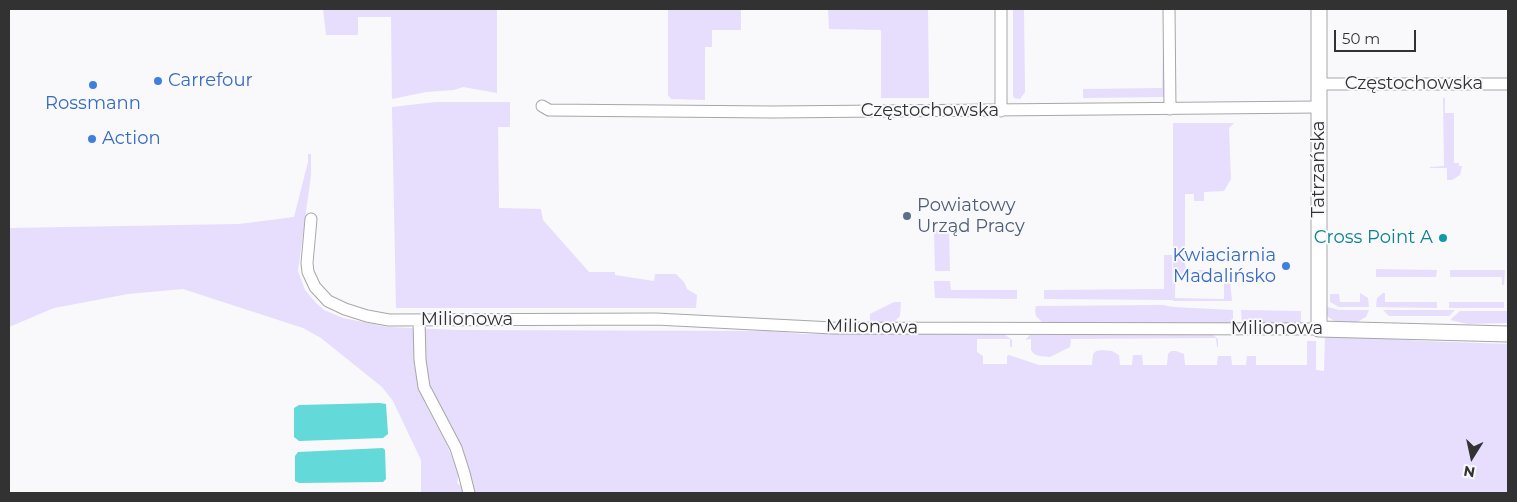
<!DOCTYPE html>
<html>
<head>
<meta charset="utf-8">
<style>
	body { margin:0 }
	#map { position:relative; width:1517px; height:502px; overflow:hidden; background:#f9f8fb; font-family:Montserrat,sans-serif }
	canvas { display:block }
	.frame { position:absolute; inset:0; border:10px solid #323233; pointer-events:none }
	.north { position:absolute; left:1447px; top:432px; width:50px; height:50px; -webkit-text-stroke:4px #f9f8fb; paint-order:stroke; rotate:190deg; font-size:14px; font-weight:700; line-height:20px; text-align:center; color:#323233 }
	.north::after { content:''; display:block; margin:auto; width:18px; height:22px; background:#323233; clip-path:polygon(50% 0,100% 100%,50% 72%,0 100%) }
	.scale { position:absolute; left:1334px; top:30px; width:82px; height:22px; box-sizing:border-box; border:2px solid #323233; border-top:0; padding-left:6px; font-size:15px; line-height:18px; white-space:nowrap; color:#323233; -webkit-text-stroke:4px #f9f8fb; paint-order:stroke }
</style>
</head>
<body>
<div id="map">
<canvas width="1517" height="502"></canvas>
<div class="frame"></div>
<div class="north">N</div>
<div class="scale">50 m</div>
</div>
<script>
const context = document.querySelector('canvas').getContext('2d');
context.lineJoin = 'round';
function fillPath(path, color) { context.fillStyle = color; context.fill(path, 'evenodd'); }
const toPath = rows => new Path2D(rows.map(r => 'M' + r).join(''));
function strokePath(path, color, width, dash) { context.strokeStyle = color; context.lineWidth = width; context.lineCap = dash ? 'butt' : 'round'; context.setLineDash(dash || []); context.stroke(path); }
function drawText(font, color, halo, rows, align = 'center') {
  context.font = font + ' Montserrat,sans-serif'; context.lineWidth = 4; context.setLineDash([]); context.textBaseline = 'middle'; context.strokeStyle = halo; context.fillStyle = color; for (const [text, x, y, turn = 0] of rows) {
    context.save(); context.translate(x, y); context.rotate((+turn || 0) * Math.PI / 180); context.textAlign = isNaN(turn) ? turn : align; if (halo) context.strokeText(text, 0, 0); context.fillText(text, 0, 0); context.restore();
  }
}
fillPath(toPath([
	[323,9,497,9,497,93,463,87,454,90,426,92,392,99,391,17,358,17,358,35,326,35],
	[668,9,741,9,741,30,712,30,712,47,705,47,705,100,671,99,668,95],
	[828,9,928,9,929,98,881,98,881,30,829,29],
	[1013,9,1024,9,1025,92,1020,99,1014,98,1013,95],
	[1163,47,1165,47,1164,97,1083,98,1083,89,1162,88],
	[1443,98,1445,98,1445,113,1454,113,1454,163,1459,163,1459,166,1462,166,1460,175,1452,180,1447,180,1447,168,1430,168,1430,167,1444,166],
	[436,102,510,102,510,127,498,127,499,208,541,209,543,220,589,272,615,272,615,275,654,281,655,274,676,274,684,282,687,289,697,295,696,308,396,308,392,107],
	[1173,123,1234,123,1229,128,1231,179,1224,191,1204,192,1204,201,1194,201,1194,194,1185,194,1185,264,1187,275,1175,275,1175,298,1224,299,1224,276,1198,275,1198,270,1220,270,1227,274,1230,280,1232,301,1173,301],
	[308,154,311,154,311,175,298,271,305,290,315,302,324,310,343,318,388,327,458,330,769,331,804,334,1004,334,1012,340,1012,347,1010,347,1010,339,977,339,977,352,983,356,983,364,1007,364,1007,356,1009,355,1039,365,1092,365,1093,354,1096,351,1102,350,1112,351,1119,355,1120,365,1132,365,1133,355,1142,355,1143,365,1167,365,1168,354,1171,351,1176,351,1184,354,1185,365,1217,365,1218,356,1231,356,1232,365,1246,365,1247,356,1256,356,1256,365,1307,365,1307,341,1316,341,1316,370,1324,371,1325,336,1358,336,1422,341,1508,344,1508,493,474,493,415,354,414,365,424,401,447,445,459,474,457,483,464,488,464,493,421,493,421,460,393,401,382,387,321,338,303,328,183,289,128,294,54,308,9,327,9,228,239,224,294,217,308,162],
	[934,230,949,230,950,271,935,271],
	[1164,255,1172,255,1173,300,1044,299,1044,290,1164,289],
	[1376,269,1437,270,1436,277,1376,277],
	[1450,270,1505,270,1504,285,1502,285,1502,277,1450,277],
	[934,281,950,281,951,290,1017,290,1017,299,935,298],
	[1360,293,1368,298,1369,307,1339,307,1330,302,1330,294,1339,294,1340,302,1360,302],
	[1383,293,1385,293,1385,302,1437,302,1437,308,1376,307,1377,298],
	[894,302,901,302,900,316,895,321,871,323,870,321,870,314],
	[1449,302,1504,302,1504,308,1449,308],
	[1163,305,1173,307,1233,310,1233,323,1042,322,1036,316,1035,310,1036,306],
	[1324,306,1339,310,1369,310,1366,317,1355,323,1336,322,1328,317],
	[1241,310,1301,311,1301,323,1242,323],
	[1383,310,1455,310,1449,316,1389,316],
	[1460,311,1507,311,1508,323,1468,324,1450,320],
	[1212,334,1218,339,1218,347,1217,347,1216,338,1071,339,1070,347,1050,357,1039,356,1034,354,1031,350,1031,339,1025,340,1030,335]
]), '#e7ddfc');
fillPath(toPath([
	[380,403,386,404,388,434,383,438,299,441,294,437,294,408,299,405],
	[383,448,385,450,386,479,383,482,299,483,295,481,295,456,298,452]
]), '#63d9da');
const minor = toPath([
	[1001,9,1001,111],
	[1169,9,1170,109],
	[1319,84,1508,84],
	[542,106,549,110,773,112,1319,107],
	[311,219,307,263,308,272,315,287,328,301,345,309,367,316,389,320,656,319,833,328,1319,329],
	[419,320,420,360,424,387,456,448,464,473,469,493]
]);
const tertiary = toPath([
	[1319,9,1319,329,1508,334]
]);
strokePath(minor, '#a7a6a9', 13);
strokePath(tertiary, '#a7a6a9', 17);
strokePath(minor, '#fff', 11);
strokePath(tertiary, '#fff', 15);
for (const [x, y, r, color] of [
	[158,81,5,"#3f7fe0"],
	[93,85,5,"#3f7fe0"],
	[92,139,5,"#3f7fe0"],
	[907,216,5,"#5c6f8a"],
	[1443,238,5,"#0f9aa8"],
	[1286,266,5,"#3f7fe0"]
]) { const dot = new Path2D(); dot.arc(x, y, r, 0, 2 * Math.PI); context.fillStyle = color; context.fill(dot); strokePath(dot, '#f9f8fb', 2); }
drawText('18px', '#366cbe', '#f9f8fb', [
	["Carrefour",168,81],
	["Rossmann",93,104,"center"],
	["Action",102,139],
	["Kwiaciarnia",1276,256,"right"],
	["Madalińsko",1276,277,"right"]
], 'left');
drawText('18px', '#323233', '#f9f8fb', [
	["Częstochowska",1414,84],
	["Częstochowska",930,111],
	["Tatrzańska",1319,169,-90],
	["Milionowa",467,320],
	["Milionowa",872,327,1],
	["Milionowa",1277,329]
]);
drawText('18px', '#4e5e75', '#f9f8fb', [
	["Powiatowy",917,206],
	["Urząd Pracy",917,227]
], 'left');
drawText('18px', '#0d838f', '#f9f8fb', [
	["Cross Point A",1433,238]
], 'right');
</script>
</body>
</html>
